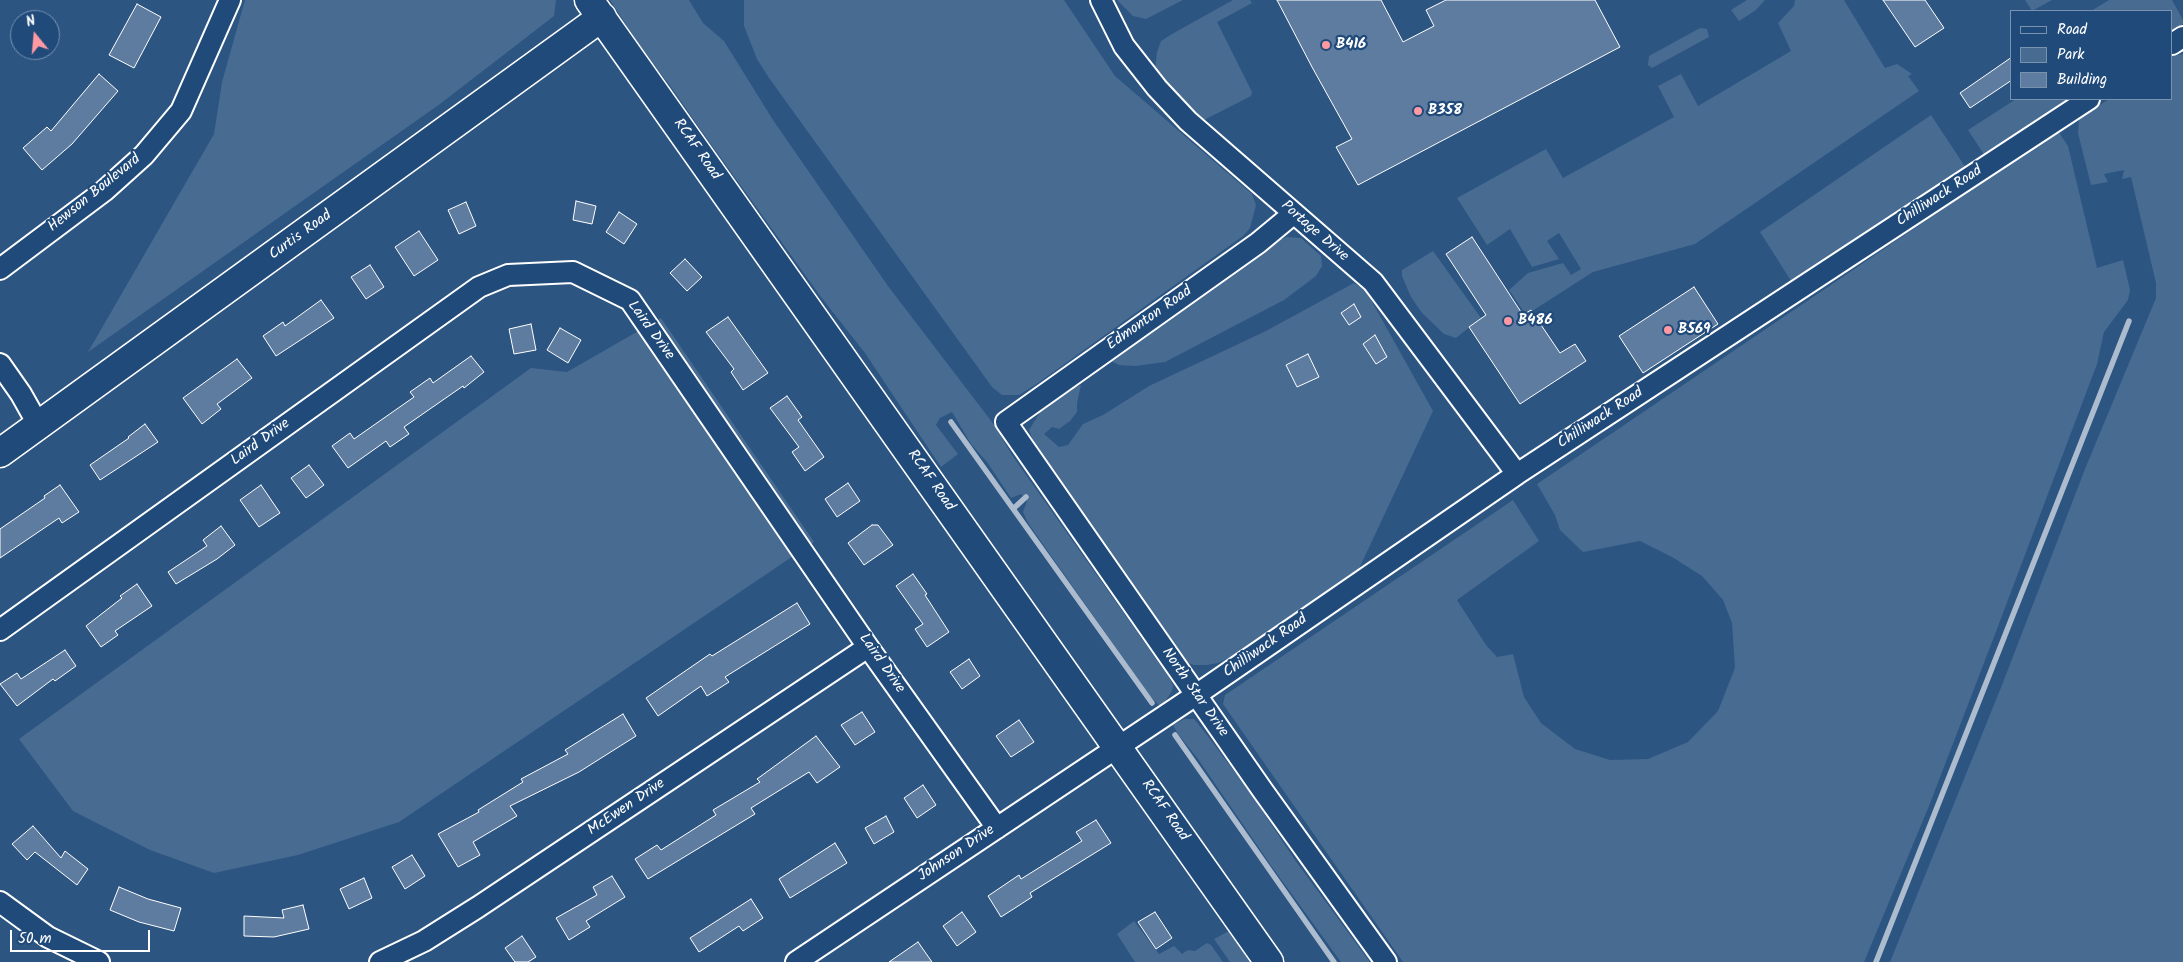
<!DOCTYPE html>
<html>
<head>
<meta charset="utf-8">
<style>
	body { margin:0 }
	#map { position:relative; width:2183px; height:962px; overflow:hidden; background:#2c5582; font-family:Kalam,sans-serif }
	canvas { display:block }
	.legend { position:absolute; left:2010px; top:10px; width:162px; height:90px; box-sizing:border-box; background:#1f4a7a; border:1px solid #7992af; margin:0; padding:6px 9px; list-style:none; font-size:15px; color:#fff }
	.legend li { display:flex; align-items:center; gap:10px; height:25px }
	.legend b { width:25px; border:1px solid #7992af }
	.north { position:absolute; left:10px; top:10px; width:50px; height:50px; box-sizing:border-box; background:#1f4a7a; border:1px solid #7992af; border-radius:50%; rotate:343deg; font-size:14px; font-weight:700; line-height:20px; text-align:center; color:#fff }
	.north::after { content:''; display:block; margin:auto; width:18px; height:22px; background:#ff9aa2; clip-path:polygon(50% 0,100% 100%,50% 72%,0 100%) }
	.scale { position:absolute; left:10px; top:930px; width:140px; height:22px; box-sizing:border-box; border:2px solid #fff; border-top:0; padding-left:6px; font-size:15px; line-height:18px; white-space:nowrap; color:#fff; -webkit-text-stroke:4px #1f4a7a; paint-order:stroke }
</style>
</head>
<body>
<div id="map">
<canvas width="2183" height="962"></canvas>
<ul class="legend">
<li><b style="height:6px;background:#1f4a7a"></b>Road</li>
<li><b style="height:14px;background:#486b92"></b>Park</li>
<li><b style="height:14px;background:#5e7c9f"></b>Building</li>
</ul>
<div class="north">N</div>
<div class="scale">50 m</div>
</div>
<script>
const context = document.querySelector('canvas').getContext('2d');
context.lineJoin = 'round';
function fillPath(path, color) { context.fillStyle = color; context.fill(path, 'evenodd'); }
const toPath = rows => new Path2D(rows.map(r => 'M' + r).join(''));
function strokePath(path, color, width, dash) { context.strokeStyle = color; context.lineWidth = width; context.lineCap = dash ? 'butt' : 'round'; context.setLineDash(dash || []); context.stroke(path); }
function drawText(font, color, halo, rows, align = 'center') {
  context.font = font + ' Kalam,sans-serif'; context.lineWidth = 4.5; context.setLineDash([]); context.textBaseline = 'middle'; context.strokeStyle = halo; context.fillStyle = color; for (const [text, x, y, turn = 0] of rows) {
    context.save(); context.translate(x, y); context.rotate((+turn || 0) * Math.PI / 180); context.textAlign = isNaN(turn) ? turn : align; if (halo) context.strokeText(text, 0, 0); context.fillText(text, 0, 0); context.restore();
  }
}
fillPath(toPath([
	[245,0,556,0,554,16,440,104,88,352,214,134,222,82],
	[610,0,689,0,703,23,724,41,773,120,888,286,995,426,1012,455,1169,677,1173,685,1172,691,1166,700,1160,706,1149,695,1028,523,1023,512,1027,501,1021,494,1011,498,987,462,971,444,952,412,940,418,936,425,958,454,941,467,865,353,821,297,705,136,671,87,640,46],
	[744,0,1064,0,1115,76,1252,194,1256,205,1250,228,1243,236,1038,383,1019,395,1002,395,992,387,769,78,757,59,744,26],
	[1117,0,1183,0,1146,19,1133,16],
	[1233,0,1250,0,1252,3,1217,22,1252,92,1251,96,1204,120,1180,98,1155,69,1157,52,1161,41,1172,34],
	[1747,0,1765,0,1756,10,1739,21,1731,10],
	[1795,0,1844,0,1885,68,1897,64,1912,74,1908,76,1919,91,1695,244,1593,272,1526,315,1509,290,1528,273,1563,263,1571,275,1581,269,1559,233,1547,241,1559,259,1532,267,1510,229,1487,245,1457,198,1546,149,1563,178,1674,117,1658,86,1681,74,1698,106,1791,51,1778,23,1794,6],
	[2025,0,2052,0,2032,11],
	[2109,0,2172,0,2183,20,2183,24,2172,33,2172,11,2091,11],
	[1700,28,1707,29,1709,37,1652,68,1648,65,1649,56],
	[2183,54,2183,962,1890,962,2002,685,2085,469,2156,298,2156,283,2131,177,2122,179,2124,170,2104,174,2108,182,2091,185,2078,133,2079,119,2109,99,2172,99,2172,56],
	[2016,99,2072,99,1985,156,1968,130],
	[1931,115,1966,168,1793,284,1760,232],
	[2058,131,2068,146,2097,268,2123,260,2130,290,2128,300,2104,332,2097,364,1997,629,1929,806,1864,962,1403,962,1223,704,1225,695,1513,500,1539,541,1457,600,1486,645,1497,657,1513,654,1524,697,1541,723,1575,749,1610,760,1648,759,1688,742,1718,711,1735,668,1732,623,1723,600,1702,576,1672,557,1640,541,1583,552,1560,530,1555,515,1537,484],
	[1287,237,1301,238,1321,256,1322,266,1316,276,1284,300,1165,362,1135,366,1119,365,1111,361,1276,241],
	[1433,251,1481,318,1456,338,1444,334,1422,313,1411,297,1402,276,1402,270],
	[1354,283,1366,291,1433,411,1357,573,1232,656,1218,663,1206,665,1194,665,1188,663,1035,445,1029,430,1044,406,1068,390,1081,385,1077,403,1077,412,1070,421,1059,429,1052,427,1044,434,1059,447,1068,445,1083,424,1103,415,1149,386,1266,331],
	[661,318,814,542,399,822,298,855,214,873,150,850,73,811,19,739,531,368,567,372],
	[1184,719,1194,719,1207,735,1251,794,1295,860,1370,962,1341,962,1272,867,1198,759,1178,734,1173,725],
	[1134,921,1159,954,1174,946,1182,954,1188,950,1195,951,1207,943,1211,945,1223,962,1135,962,1117,934],
	[1231,930,1253,962,1230,962,1214,939]
]), '#486b92');
strokePath(toPath([
	[951,422,1152,703],
	[1014,508,1026,497],
	[1175,735,1334,962],
	[1876,962,2129,321]
]), '#acbcce', 5.5);
const building = toPath([
	[1277,0,1381,0,1403,42,1434,26,1426,10,1446,0,1595,0,1620,47,1358,185,1336,147,1352,139,1312,67,1277,0],
	[1883,0,1925,0,1944,28,1915,47,1883,0],
	[137,4,161,17,134,68,109,55,137,4],
	[2012,57,2012,80,1970,108,1960,93,2012,57],
	[99,74,118,91,72,144,42,170,23,148,47,127,51,131,99,74],
	[576,201,596,206,592,224,573,220,576,201],
	[466,202,476,226,459,234,448,210,466,202],
	[619,212,637,224,624,244,606,232,619,212],
	[419,231,438,260,414,276,395,247,419,231],
	[1472,237,1523,315,1531,310,1560,353,1575,344,1586,361,1520,404,1469,327,1486,315,1446,254,1472,237],
	[685,259,702,277,687,291,670,273,685,259],
	[370,265,384,287,366,299,351,277,370,265],
	[1694,287,1718,324,1643,373,1619,336,1694,287],
	[321,300,334,318,276,356,263,336,283,322,285,326,321,300],
	[1354,304,1361,317,1349,325,1341,313,1354,304],
	[728,317,768,373,743,390,731,372,734,369,706,332,728,317],
	[531,324,536,350,514,354,509,329,531,324],
	[560,328,581,340,568,363,547,350,560,328],
	[1375,335,1387,357,1376,364,1363,344,1375,335],
	[1308,354,1319,377,1297,387,1286,365,1308,354],
	[471,356,484,372,464,388,463,386,404,427,409,434,390,447,386,441,348,468,332,446,350,433,354,439,414,397,410,392,430,378,433,383,471,356],
	[237,359,252,378,217,404,221,409,202,424,183,398,237,359],
	[787,396,802,417,798,420,824,457,805,471,792,452,799,447,770,408,787,396],
	[145,424,158,442,100,480,90,465,129,438,128,437,145,424],
	[309,465,324,485,306,498,291,478,309,465],
	[848,483,860,501,837,517,825,499,848,483],
	[60,485,79,512,62,523,59,518,0,558,0,529,45,498,44,496,60,485],
	[261,485,280,513,259,527,240,500,261,485],
	[872,525,878,525,893,545,864,565,848,543,872,525],
	[221,526,235,545,217,559,176,584,168,572,207,546,203,540,221,526],
	[913,574,927,594,925,595,949,632,927,647,915,629,923,624,896,586,913,574],
	[137,584,152,606,115,631,118,635,101,647,86,626,122,598,120,596,137,584],
	[797,603,810,624,725,677,729,682,707,696,701,686,658,716,646,698,710,654,712,656,797,603],
	[65,650,76,666,55,681,53,679,17,706,0,684,17,673,21,679,65,650],
	[969,659,980,676,962,689,950,672,969,659],
	[862,712,875,732,855,745,841,725,862,712],
	[623,714,636,736,579,772,510,806,517,816,473,842,480,855,458,867,438,834,479,812,478,810,523,782,521,779,568,754,565,750,623,714],
	[1019,720,1034,742,1011,757,996,736,1019,720],
	[816,736,840,767,817,783,809,772,751,808,755,814,648,879,635,859,657,845,661,850,716,815,713,810,760,782,757,779,816,736],
	[923,785,936,805,917,818,904,798,923,785],
	[886,816,894,832,874,844,865,828,886,816],
	[1096,820,1111,843,1030,893,1032,897,1001,917,988,896,1019,875,1021,879,1082,841,1076,832,1096,820],
	[33,826,61,858,65,851,88,869,77,885,35,852,27,860,12,844,33,826],
	[835,843,847,863,790,898,779,879,835,843],
	[412,855,425,876,405,889,392,867,412,855],
	[612,876,625,897,586,921,590,927,569,940,556,918,597,895,593,887,612,876],
	[364,878,372,898,349,909,340,889,364,878],
	[119,887,148,899,181,908,174,931,139,922,110,910,119,887],
	[751,899,763,918,743,931,739,926,699,952,690,938,751,899],
	[303,905,309,929,274,937,244,936,244,916,284,918,282,910,303,905],
	[962,912,976,932,957,946,943,926,962,912],
	[1155,912,1172,938,1156,949,1138,922,1155,912],
	[522,936,536,957,528,962,515,962,505,948,522,936],
	[918,942,932,962,889,962,918,942]
]);
fillPath(building, '#5e7c9f');
strokePath(building, '#fff', 1);
const minor = toPath([
	[1101,0,1124,46,1157,88,1188,121,1373,282,1517,474],
	[2172,44,2183,37],
	[1293,214,1258,243,1006,422,1263,791,1386,962],
	[0,269,104,191,144,155,181,111,230,0],
	[0,364,21,394,39,426],
	[0,630,479,287,508,275,573,272,630,300,868,647,997,828],
	[0,902,48,937,99,962],
	[380,962,424,941,478,907,868,647],
	[796,962,1196,695,1517,474,2089,99]
]);
const secondary = toPath([
	[589,0,1269,962],
	[0,453,602,17]
]);
strokePath(minor, '#fff', 24);
strokePath(secondary, '#fff', 31);
strokePath(minor, '#1f4a7a', 20);
strokePath(secondary, '#1f4a7a', 28);
for (const [x, y, r, color] of [
	[1326,45,5,"#ff9aa2"],
	[1418,111,5,"#ff9aa2"],
	[1508,321,5,"#ff9aa2"],
	[1668,330,5,"#ff9aa2"]
]) { const dot = new Path2D(); dot.arc(x, y, r, 0, 2 * Math.PI); context.fillStyle = color; context.fill(dot); strokePath(dot, '#1f4a7a', 2); }
drawText('bold 15px', '#fff', '#1f4a7a', [
	["B416",1336,45],
	["B358",1428,111],
	["B486",1518,321],
	["B569",1678,330]
], 'left');
drawText('15px', '#fff', '#1f4a7a', [
	["RCAF Road",696,150,55],
	["Hewson Boulevard",95,194,-39],
	["Chilliwack Road",1940,197,-33],
	["Portage Drive",1314,232,41],
	["Curtis Road",301,236,-36],
	["Edmonton Road",1150,319,-35],
	["Laird Drive",650,331,54],
	["Chilliwack Road",1601,419,-33],
	["Laird Drive",261,443,-36],
	["RCAF Road",930,481,55],
	["Chilliwack Road",1266,647,-35],
	["Laird Drive",881,664,55],
	["North Star Drive",1194,693,55],
	["McEwen Drive",627,808,-34],
	["RCAF Road",1164,811,55],
	["Johnson Drive",957,854,-34]
]);
</script>
</body>
</html>
